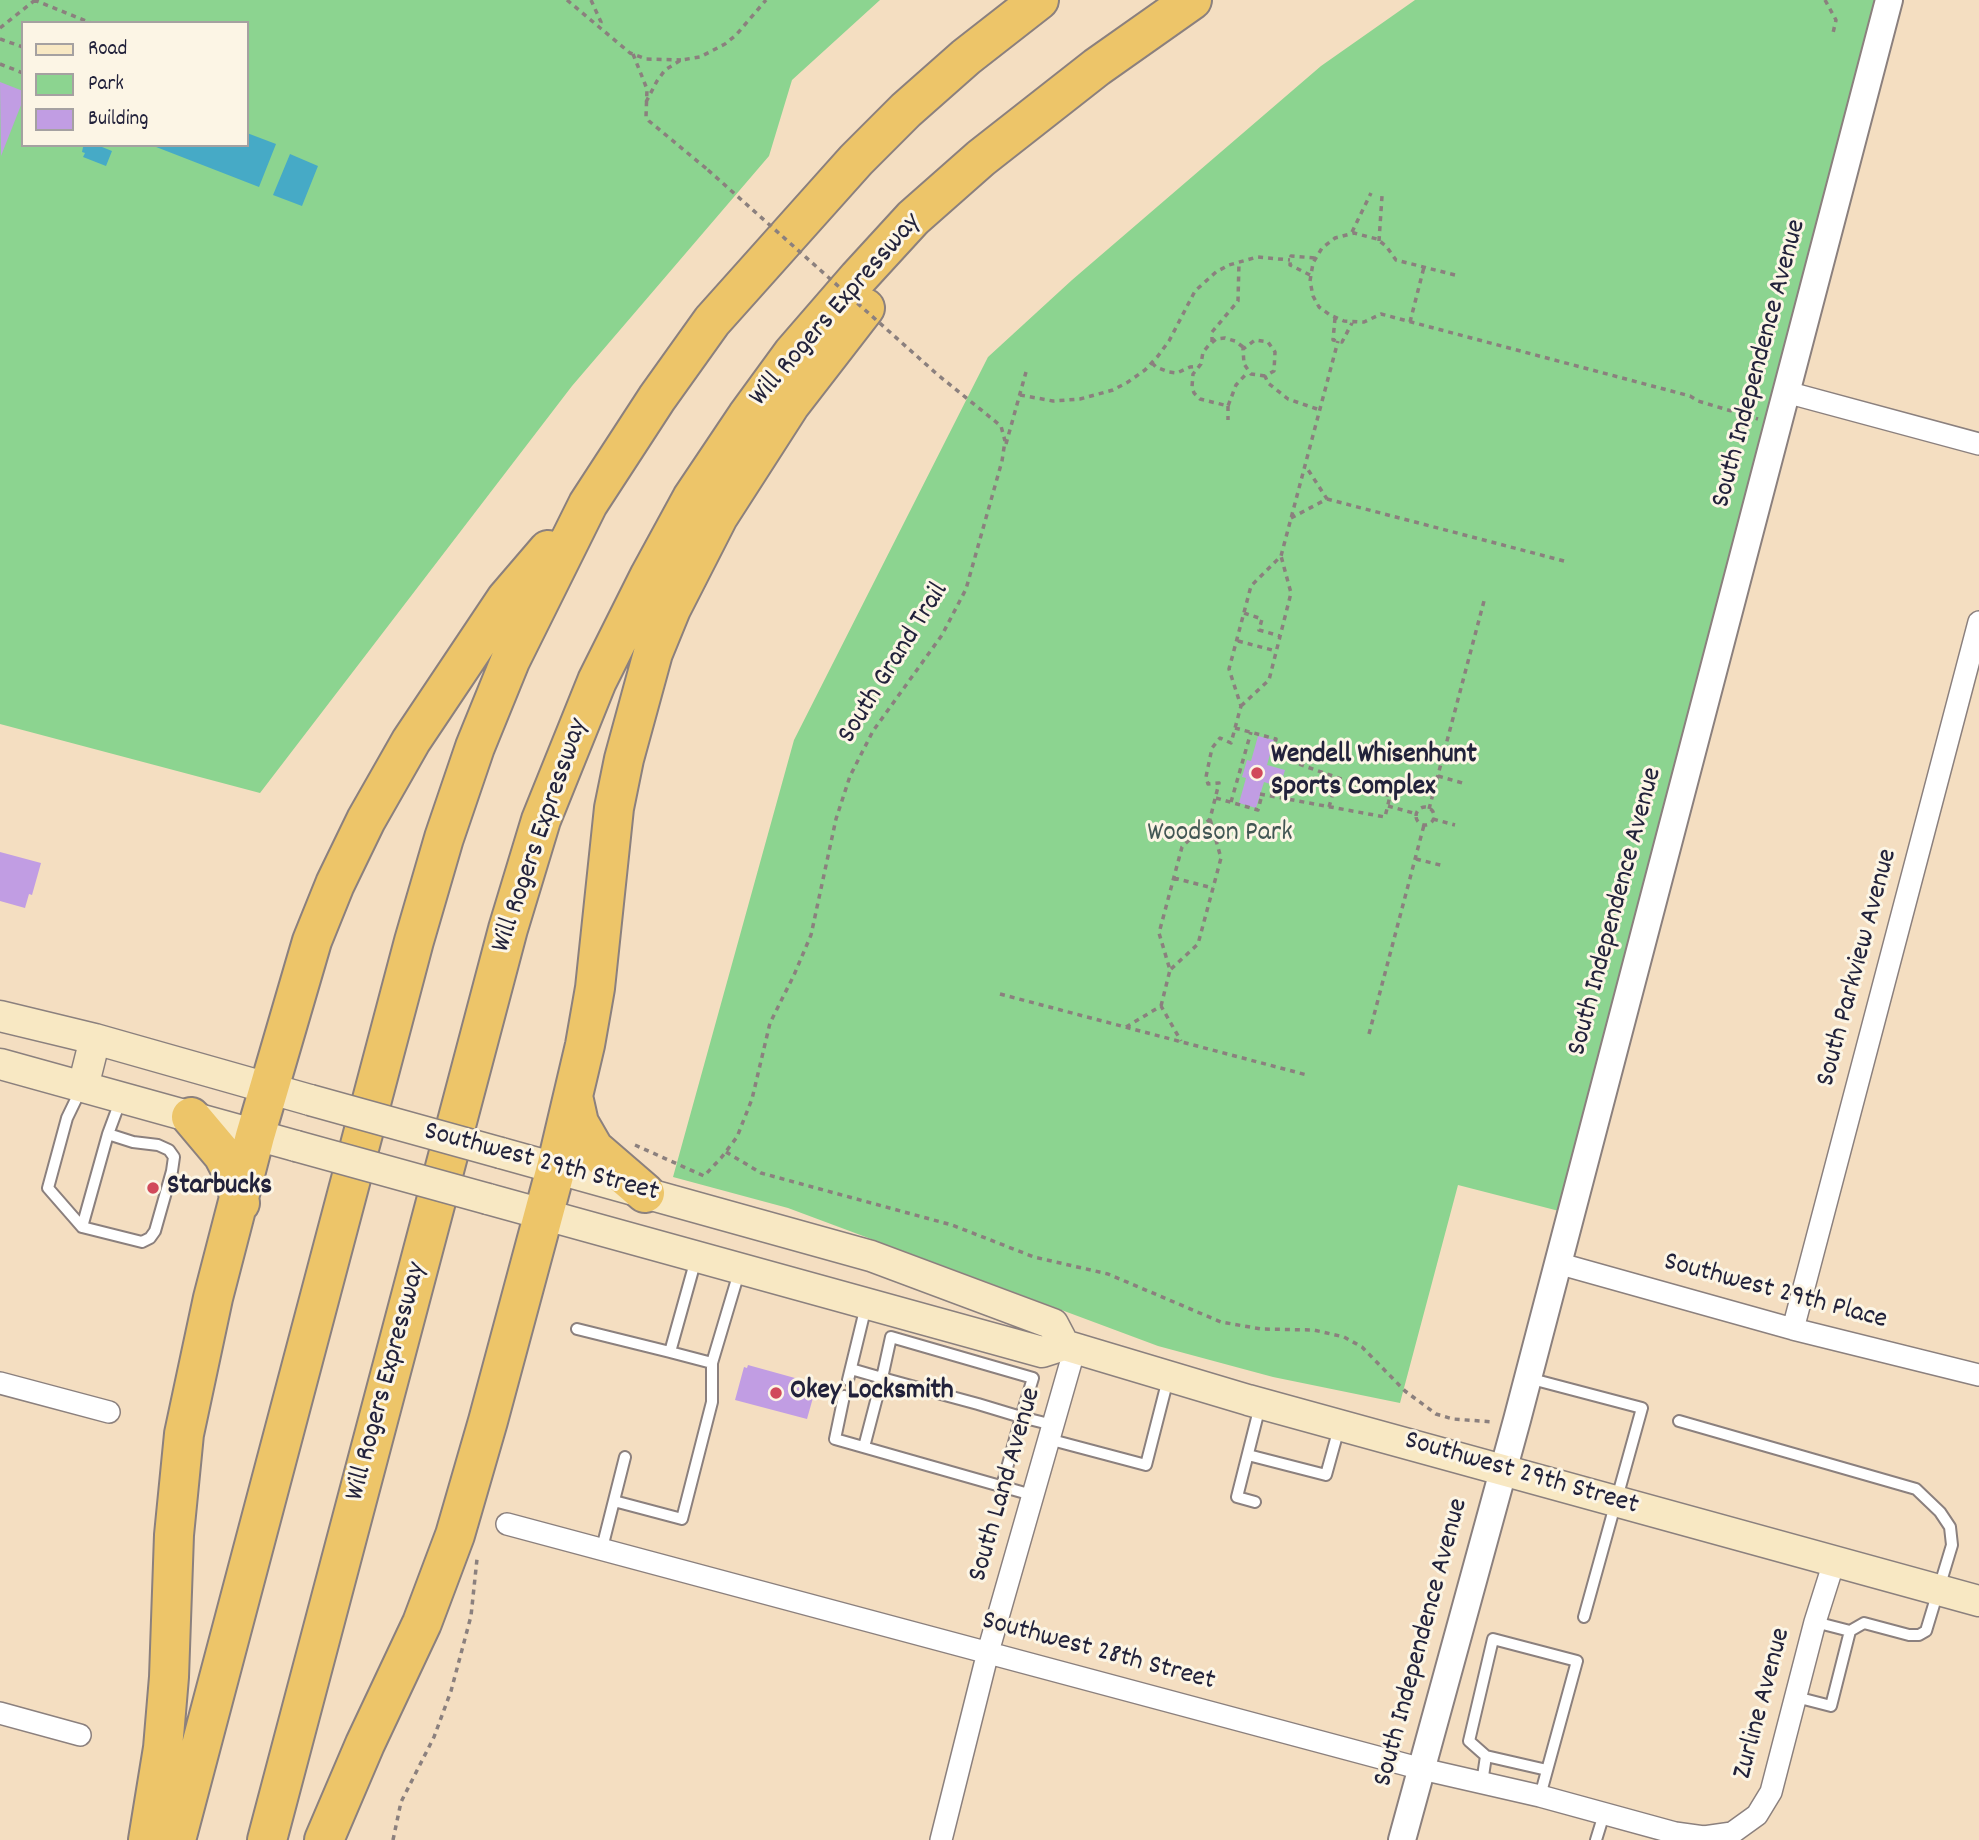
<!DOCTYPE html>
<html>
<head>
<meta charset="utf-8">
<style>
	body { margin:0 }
	#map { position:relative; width:1979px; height:1840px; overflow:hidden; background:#f4dec1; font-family:Dekko,sans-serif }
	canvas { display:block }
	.legend { position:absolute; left:21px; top:21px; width:228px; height:126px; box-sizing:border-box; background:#fcf5e5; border:2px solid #a5a1a1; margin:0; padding:9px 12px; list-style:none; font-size:21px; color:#22223b }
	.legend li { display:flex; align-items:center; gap:14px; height:35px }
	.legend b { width:35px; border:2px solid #a5a1a1 }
</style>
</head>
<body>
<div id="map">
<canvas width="1979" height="1840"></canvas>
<ul class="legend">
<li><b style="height:9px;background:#f8e8c3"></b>Road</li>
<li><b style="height:19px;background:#8cd490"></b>Park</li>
<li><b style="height:19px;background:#c19de3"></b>Building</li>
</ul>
</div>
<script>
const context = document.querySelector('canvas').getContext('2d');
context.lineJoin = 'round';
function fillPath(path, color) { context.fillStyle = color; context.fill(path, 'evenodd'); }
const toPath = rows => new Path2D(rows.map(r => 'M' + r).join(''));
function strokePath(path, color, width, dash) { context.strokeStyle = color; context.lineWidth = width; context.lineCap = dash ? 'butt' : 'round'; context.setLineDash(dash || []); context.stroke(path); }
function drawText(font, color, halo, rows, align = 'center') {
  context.font = font + ' Dekko,sans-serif'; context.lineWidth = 6; context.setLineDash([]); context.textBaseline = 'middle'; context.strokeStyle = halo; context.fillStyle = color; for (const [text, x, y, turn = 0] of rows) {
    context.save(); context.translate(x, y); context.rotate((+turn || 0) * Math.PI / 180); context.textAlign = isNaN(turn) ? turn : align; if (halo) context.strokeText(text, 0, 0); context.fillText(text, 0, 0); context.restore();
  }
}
fillPath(toPath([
	[0,0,880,0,792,80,769,156,572,386,260,793,0,724],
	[23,23,247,23,247,145,23,145],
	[1415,0,1875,0,1559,1211,1458,1185,1400,1403,1273,1377,1158,1346,788,1208,673,1177,794,740,988,357,1072,280,1321,66]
]), '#8cd490');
fillPath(toPath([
	[247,133,276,144,259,187,151,145,247,145],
	[79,145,97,145,112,151,106,166,83,157,85,153,82,152,83,147],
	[290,154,318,166,302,206,273,195]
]), '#46aac6');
fillPath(toPath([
	[0,82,23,91,23,100,1,156],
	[1258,736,1274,740,1267,765,1285,770,1280,787,1264,782,1256,808,1239,803,1246,778,1242,777,1247,760,1251,761],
	[0,852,41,863,32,895,29,894,25,908,0,901],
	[748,1365,813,1383,812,1386,816,1387,807,1419,735,1400,744,1367,747,1368]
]), '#c19de3');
const service = toPath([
	[82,1087,67,1118,48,1188,82,1227,142,1242,150,1238,155,1231,172,1171,174,1157,169,1150,158,1145,133,1142,108,1134],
	[82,1227,108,1134,121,1099],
	[577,1329,670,1352,696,1259],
	[670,1352,712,1363,740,1269],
	[851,1369,882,1378,915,1387,978,1404,1021,1417,1033,1378,891,1337,882,1378,864,1447],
	[1528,1378,1642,1408,1584,1617],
	[848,1380,866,1306],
	[844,1396,835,1439,1032,1495],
	[1679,1421,1916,1489,1940,1512,1950,1527,1952,1545,1926,1631,1919,1635,1909,1635,1864,1623,1850,1631,1815,1622],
	[1048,1439,1146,1465,1168,1379],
	[1248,1455,1326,1475,1339,1428],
	[1002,1486,1021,1417,1053,1425],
	[614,1501,682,1519,712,1402,712,1363],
	[1255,1502,1237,1497,1260,1406],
	[602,1548,625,1457],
	[1796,1697,1831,1706,1850,1631],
	[1486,1756,1547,1770],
	[1482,1783,1486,1756,1469,1741,1493,1639,1577,1661,1540,1796],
	[1596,1840,1604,1814]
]);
const minor = toPath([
	[1786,392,1979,444],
	[1557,1263,1793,1329,1979,1375],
	[1793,1329,1979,622],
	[0,1383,109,1412],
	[507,1524,1422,1769,1540,1796,1675,1833,1704,1837,1732,1833,1757,1815,1771,1792,1815,1622,1834,1562],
	[0,1713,80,1735],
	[941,1840,988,1652,1075,1348]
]);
const tertiary = toPath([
	[1402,1840,1517,1420,1889,0]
]);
const secondary = toPath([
	[0,1016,95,1039,310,1100],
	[0,1064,296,1146],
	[83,1087,95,1039],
	[501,1153,871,1256,1053,1324,1064,1345],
	[488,1199,1042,1352,1064,1345,1248,1400,1979,1601]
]);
const motorway = toPath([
	[573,1096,579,1123,594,1149,645,1193],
	[191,1117,223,1155,235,1178,240,1203],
	[148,1840,163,1748,169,1677,174,1535,184,1434,213,1298,255,1136,312,941,335,884,366,820,411,741,506,599,548,550],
	[176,1840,414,941,444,838,475,747,510,661,588,504,657,398,712,321,856,160,906,110,966,57,1039,0],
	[267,1840,508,929,541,820,597,681,650,575,692,498,747,416,793,353,858,278,913,218,981,158,1097,67,1192,0],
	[324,1840,365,1744,422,1623,455,1535,488,1421,556,1168,585,1045,595,988,614,808,624,759,653,653,671,609,718,517,790,405,865,308]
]);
strokePath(service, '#8b807e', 14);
strokePath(minor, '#8b807e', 24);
strokePath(tertiary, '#8b807e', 30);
strokePath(secondary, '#8b807e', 33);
strokePath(motorway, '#8b807e', 42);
strokePath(toPath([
	[34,0,91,23],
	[567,0,630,53,646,59,681,60],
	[591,0,601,22,599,27],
	[1825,0,1836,20,1833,33],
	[0,28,35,0],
	[0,39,23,47],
	[633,54,647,89,646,117,649,121,708,170],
	[0,64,23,73],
	[646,102,657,81,665,70,681,60,700,57,725,44,736,35,766,0],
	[1352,232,1371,193],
	[1379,241,1382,196],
	[1310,275,1290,265,1291,256,1315,258],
	[1455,275,1396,260,1386,246,1377,239,1354,233,1335,238,1322,248,1313,263,1310,281,1313,296,1319,307,1330,315,1344,321,1364,322,1381,314,1690,396,1698,401,1758,419],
	[1335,318,1333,340,1342,342,1352,323],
	[1410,322,1424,267],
	[1212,342,1212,332,1238,301,1239,262],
	[1243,347,1235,341,1225,338,1216,339,1209,345,1203,352,1201,364,1193,374,1192,387,1194,393,1200,399,1228,406,1236,385,1248,372],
	[1152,363,1156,367,1169,372,1177,373,1190,367,1199,366],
	[1265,376,1251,374,1244,364,1243,349,1255,340,1268,342,1275,352,1274,371,1265,376,1268,383,1288,399,1320,410],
	[1020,395,1053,401,1080,399,1113,390,1128,382,1145,370,1158,356,1169,341,1195,291,1216,272,1229,265,1257,257,1290,260],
	[1228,406,1228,420],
	[1006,444,1026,372],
	[1327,499,1564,561],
	[1291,518,1327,499,1305,465],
	[1244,613,1262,619,1259,630,1280,636],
	[1238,641,1276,651],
	[1241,706,1269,680,1291,593,1281,556],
	[1235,728,1276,739,1272,755],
	[1438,776,1466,784],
	[1260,794,1385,817,1390,796,1270,754],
	[1216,798,1258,810,1262,795],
	[1231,802,1251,732],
	[1388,806,1417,814],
	[1329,807,1337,779],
	'1416 816a9 9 0 1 1 18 0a9 9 0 1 1-18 0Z',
	[1429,809,1484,601],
	[1433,819,1455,825],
	[1416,859,1444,866],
	[1174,878,1213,888],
	[1171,969,1198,944,1213,888,1221,858,1210,819],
	[1000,994,1307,1075],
	[1161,1006,1170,970,1159,933,1182,847,1210,819,1219,783,1208,784,1206,777,1212,748,1220,738,1231,743,1241,706,1229,669,1251,586,1281,556,1338,341],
	[1126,1027,1161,1006,1181,1041],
	[1369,1034,1424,825],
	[635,1145,704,1176,721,1158,737,1137,752,1099,770,1023,794,975,811,935,836,819,850,776,873,731,942,635,966,589,1002,461,1005,441,1001,426,938,375],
	[726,1152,761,1173,952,1225,1034,1257,1108,1274,1221,1322,1261,1329,1314,1330,1344,1337,1362,1347,1405,1391,1436,1414,1453,1419,1493,1422],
	[393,1840,401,1802,434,1737,451,1691,471,1616,477,1559]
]), '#8b807e', 3.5, [5, 5]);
strokePath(service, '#fff', 10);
strokePath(minor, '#fff', 21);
strokePath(tertiary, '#fff', 26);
strokePath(secondary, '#f8e8c3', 30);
strokePath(motorway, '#edc569', 38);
const secondaryBridge = toPath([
	[310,1100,501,1153],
	[296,1146,488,1199]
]);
strokePath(secondaryBridge, '#8b807e', 33, []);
strokePath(toPath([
	[708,170,938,375]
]), '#8b807e', 3.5, [5, 5]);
strokePath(secondaryBridge, '#f8e8c3', 30);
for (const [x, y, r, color] of [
	[1257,773,7,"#d1495b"],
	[153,1188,7,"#d1495b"],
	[776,1393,7,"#d1495b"]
]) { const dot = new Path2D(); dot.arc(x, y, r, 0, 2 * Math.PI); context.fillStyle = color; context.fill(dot); strokePath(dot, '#fcf5e5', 2.5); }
drawText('28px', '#22223b', '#fcf5e5', [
	["Will Rogers Expressway",837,311,-49],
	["South Independence Avenue",1761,364,-75],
	["South Grand Trail",895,664,-58],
	["Will Rogers Expressway",542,836,-71],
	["South Independence Avenue",1617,912,-75],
	["South Parkview Avenue",1859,968,-75],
	["Southwest 29th Street",541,1164,15],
	["Southwest 29th Place",1775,1293,15],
	["Will Rogers Expressway",388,1382,-75],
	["Southwest 29th Street",1521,1475,16],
	["South Land Avenue",1007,1485,-74],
	["South Independence Avenue",1423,1643,-75],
	["Southwest 28th Street",1098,1653,15],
	["Zurline Avenue",1764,1704,-75]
]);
drawText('bold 28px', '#22223b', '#fcf5e5', [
	["Wendell Whisenhunt",1271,757],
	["Sports Complex",1271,789],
	["Starbucks",167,1188],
	["Okey Locksmith",790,1393]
], 'left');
drawText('28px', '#425754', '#fcf5e5', [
	["Woodson Park",1220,835]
]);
</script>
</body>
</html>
